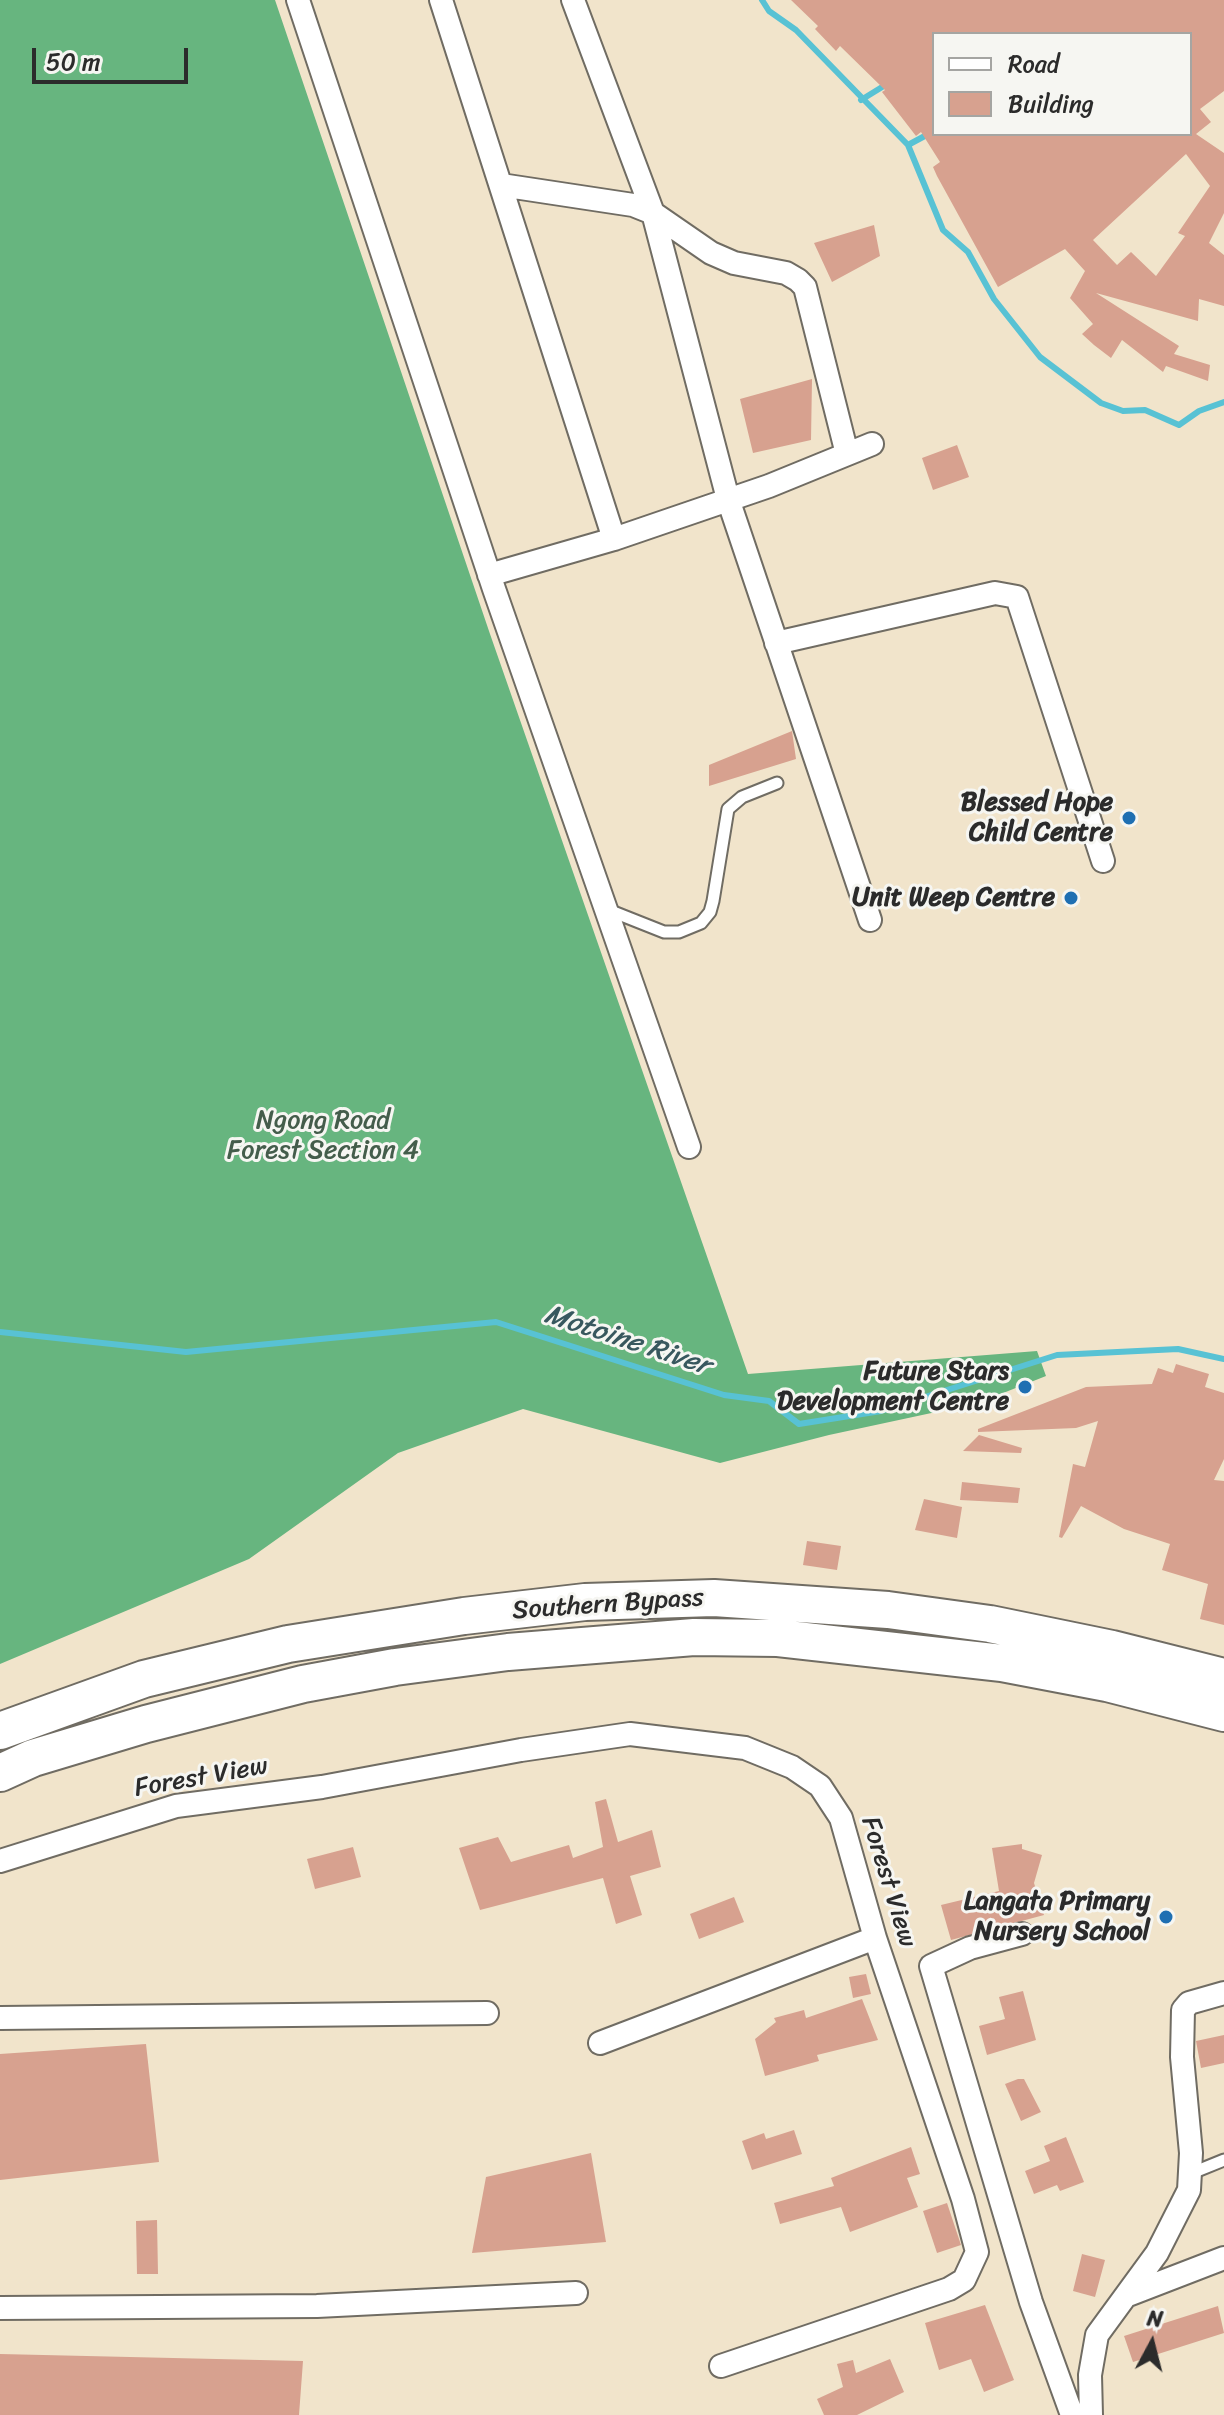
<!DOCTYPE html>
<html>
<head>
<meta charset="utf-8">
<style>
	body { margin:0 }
	#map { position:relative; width:1224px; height:2415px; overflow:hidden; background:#f1e4cb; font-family:Sriracha,sans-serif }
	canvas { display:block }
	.legend { position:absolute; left:932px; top:32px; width:260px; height:104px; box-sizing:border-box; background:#f6f6f2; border:2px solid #a5a5a2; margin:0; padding:10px 14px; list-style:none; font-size:24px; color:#2b2b2b }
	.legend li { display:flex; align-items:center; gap:16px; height:40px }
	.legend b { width:40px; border:2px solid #a5a5a2 }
	.north { position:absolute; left:1112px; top:2303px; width:80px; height:80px; -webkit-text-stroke:6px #f6f6f2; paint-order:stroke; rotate:7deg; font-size:22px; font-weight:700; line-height:32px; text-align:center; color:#2b2b2b }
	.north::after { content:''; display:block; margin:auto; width:28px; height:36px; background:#2b2b2b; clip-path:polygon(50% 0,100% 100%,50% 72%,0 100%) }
	.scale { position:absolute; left:32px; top:48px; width:156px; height:36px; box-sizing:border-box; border:4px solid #2b2b2b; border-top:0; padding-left:10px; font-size:24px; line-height:28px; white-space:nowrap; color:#2b2b2b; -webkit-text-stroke:6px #f6f6f2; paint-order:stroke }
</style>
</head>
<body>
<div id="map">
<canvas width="1224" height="2415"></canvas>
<ul class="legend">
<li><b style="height:10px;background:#fff"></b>Road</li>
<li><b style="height:22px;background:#d7a18f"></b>Building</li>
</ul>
<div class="north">N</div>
<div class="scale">50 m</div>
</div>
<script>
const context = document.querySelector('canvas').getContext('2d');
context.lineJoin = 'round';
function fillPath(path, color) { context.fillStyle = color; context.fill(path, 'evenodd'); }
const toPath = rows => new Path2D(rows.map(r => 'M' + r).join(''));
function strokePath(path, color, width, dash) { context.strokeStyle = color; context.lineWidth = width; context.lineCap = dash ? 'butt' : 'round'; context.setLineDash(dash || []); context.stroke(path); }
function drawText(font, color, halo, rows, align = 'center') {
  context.font = font + ' Sriracha,sans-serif'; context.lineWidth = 6; context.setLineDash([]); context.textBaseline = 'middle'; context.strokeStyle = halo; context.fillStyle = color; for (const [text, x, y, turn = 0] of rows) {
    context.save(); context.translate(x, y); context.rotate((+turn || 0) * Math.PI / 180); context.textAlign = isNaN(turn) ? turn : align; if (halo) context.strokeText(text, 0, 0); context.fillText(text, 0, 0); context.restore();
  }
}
fillPath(toPath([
	[0,0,275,0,490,634,748,1374,1037,1351,1046,1376,978,1403,829,1435,720,1463,523,1409,398,1453,249,1559,0,1664]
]), '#67b57f');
strokePath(toPath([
	[762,0,769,11,796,30,908,145,943,230,968,252,994,299,1040,357,1101,403,1123,411,1145,410,1179,425,1199,411,1224,402],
	[861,100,887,84],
	[908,145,934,131],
	[0,1332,186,1352,496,1322,724,1395,769,1401,799,1424,881,1411,1057,1355,1178,1349,1224,1359]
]), '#58c2d4', 6);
fillPath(toPath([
	[791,0,1224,0,1224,91,1200,109,1211,122,1196,134,1224,153,1224,213,1209,243,1224,255,1224,306,1199,299,1198,321,1096,293,1179,346,1174,354,1210,365,1208,381,1166,366,1163,372,1122,340,1111,358,1094,345,1082,334,1093,324,1070,298,1085,271,1065,249,998,287,937,176,933,167,940,162,921,132,916,136,882,92,885,90,840,46,836,51,815,29,818,26],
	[934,34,1190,34,1190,134,934,134],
	[1186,154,1210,186,1178,233,1185,236,1156,276,1131,252,1117,265,1093,240],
	[874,225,880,256,832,282,814,243],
	[812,379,811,440,753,453,740,399],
	[957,445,969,477,933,490,922,458],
	[792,731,796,759,709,786,709,765],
	[1176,1364,1209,1374,1205,1387,1224,1393,1224,1459,1214,1480,1224,1481,1224,1625,1200,1619,1208,1584,1162,1570,1170,1544,1124,1529,1081,1506,1062,1538,1059,1537,1073,1464,1085,1467,1098,1421,1076,1428,978,1432,978,1429,1086,1387,1152,1384,1158,1368,1173,1373],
	[979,1435,1022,1448,1021,1453,963,1451],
	[962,1482,1020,1488,1018,1503,960,1500],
	[924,1499,962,1507,957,1538,915,1530],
	[807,1541,841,1546,837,1570,803,1565],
	[606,1799,618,1842,652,1830,661,1867,630,1876,642,1915,616,1924,603,1878,480,1910,459,1848,498,1837,511,1862,569,1845,573,1858,603,1847,595,1802],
	[1022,1844,1022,1849,1042,1855,1034,1883,1044,1915,951,1940,941,1905,999,1891,992,1848],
	[353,1847,361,1877,315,1889,307,1859],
	[734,1897,744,1922,699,1939,690,1914],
	[866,1974,871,1994,853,1998,849,1977],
	[1023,1991,1036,2040,987,2055,979,2026,1005,2019,999,1997],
	[862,1999,878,2040,817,2055,819,2061,765,2076,755,2039,776,2022,774,2018,804,2010,806,2018],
	[1224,2035,1224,2063,1201,2068,1196,2041],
	[146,2044,159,2162,0,2180,0,2054],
	[1018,2079,1024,2079,1041,2112,1021,2121,1005,2084],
	[794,2130,802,2154,752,2170,742,2141,764,2133,766,2139],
	[1066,2137,1084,2182,1060,2191,1057,2185,1034,2194,1025,2171,1050,2161,1044,2146],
	[911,2147,920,2174,907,2178,918,2207,850,2232,841,2207,780,2224,774,2203,834,2186,831,2178],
	[591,2153,606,2242,472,2253,486,2177],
	[947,2203,961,2245,937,2253,923,2211],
	[157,2220,158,2274,137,2274,136,2221],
	[1082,2254,1105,2260,1095,2297,1073,2291],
	[985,2305,1014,2380,984,2392,971,2359,939,2370,925,2323],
	[1218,2306,1224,2333,1133,2362,1124,2336],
	[0,2354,303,2361,299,2415,0,2415],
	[890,2359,904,2392,857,2415,824,2415,817,2399,843,2387,837,2364,853,2360,856,2373]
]), '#d7a18f');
const service = toPath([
	[606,909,664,932,679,932,701,923,710,912,713,901,728,809,742,797,777,783],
	[1192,2173,1224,2160]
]);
const minor = toPath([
	[298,0,494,589,689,1147],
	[441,0,614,539],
	[573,0,653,213,728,499,870,920],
	[501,185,633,205,653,213,711,253,734,263,786,273,798,280,805,287,847,454],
	[489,575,614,539,769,486,872,444],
	[776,643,995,593,1017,597,1103,861],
	[0,1861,176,1806,322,1787,521,1750,630,1734,745,1748,792,1767,820,1786,841,1818,875,1938,963,2199,977,2252,964,2280,949,2289,721,2366],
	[1022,1934,970,1948,931,1966,1031,2302,1072,2415],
	[0,2018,487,2013],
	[600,2043,875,1938],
	[1128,2295,1224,2258],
	[0,2308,317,2306,576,2293],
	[1091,2415,1090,2375,1097,2335,1157,2253,1189,2190,1191,2153,1182,2057,1183,2010,1189,2003,1224,1993]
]);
const trunk = toPath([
	[0,1731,144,1679,288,1644,464,1616,585,1602,714,1598,888,1610,990,1624,1112,1649,1224,1677],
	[0,1773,33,1758,146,1724,303,1684,395,1667,508,1652,694,1637,778,1638,1002,1663,1107,1683,1224,1713]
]);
strokePath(service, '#706c63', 15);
strokePath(minor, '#706c63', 26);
strokePath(trunk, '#706c63', 40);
strokePath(service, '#fff', 11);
strokePath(minor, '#fff', 22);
strokePath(trunk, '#fff', 36);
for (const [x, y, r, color] of [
	[1129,818,8,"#1f6fb2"],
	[1071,898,8,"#1f6fb2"],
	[1025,1387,8,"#1f6fb2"],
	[1166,1917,8,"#1f6fb2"]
]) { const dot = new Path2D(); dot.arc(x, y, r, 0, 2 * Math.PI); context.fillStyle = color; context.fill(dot); strokePath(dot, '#f6f6f2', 3); }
drawText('bold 26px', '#2b2b2b', '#f6f6f2', [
	["Blessed Hope",1113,803],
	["Child Centre",1113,833],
	["Unit Weep Centre",1055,898],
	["Future Stars",1009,1372],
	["Development Centre",1009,1402],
	["Langata Primary",1150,1902],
	["Nursery School",1150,1932]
], 'right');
drawText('26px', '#445d4b', '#f6f6f2', [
	["Ngong Road",323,1121],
	["Forest Section 4",323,1151]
]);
drawText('26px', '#2b2b2b', '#f6f6f2', [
	["Southern Bypass",608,1605,-4],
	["Forest View",201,1778,-10],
	["Forest View",888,1882,73]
]);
drawText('italic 28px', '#38585e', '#f6f6f2', [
	["Motoine River",627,1341,18]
]);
</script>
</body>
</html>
